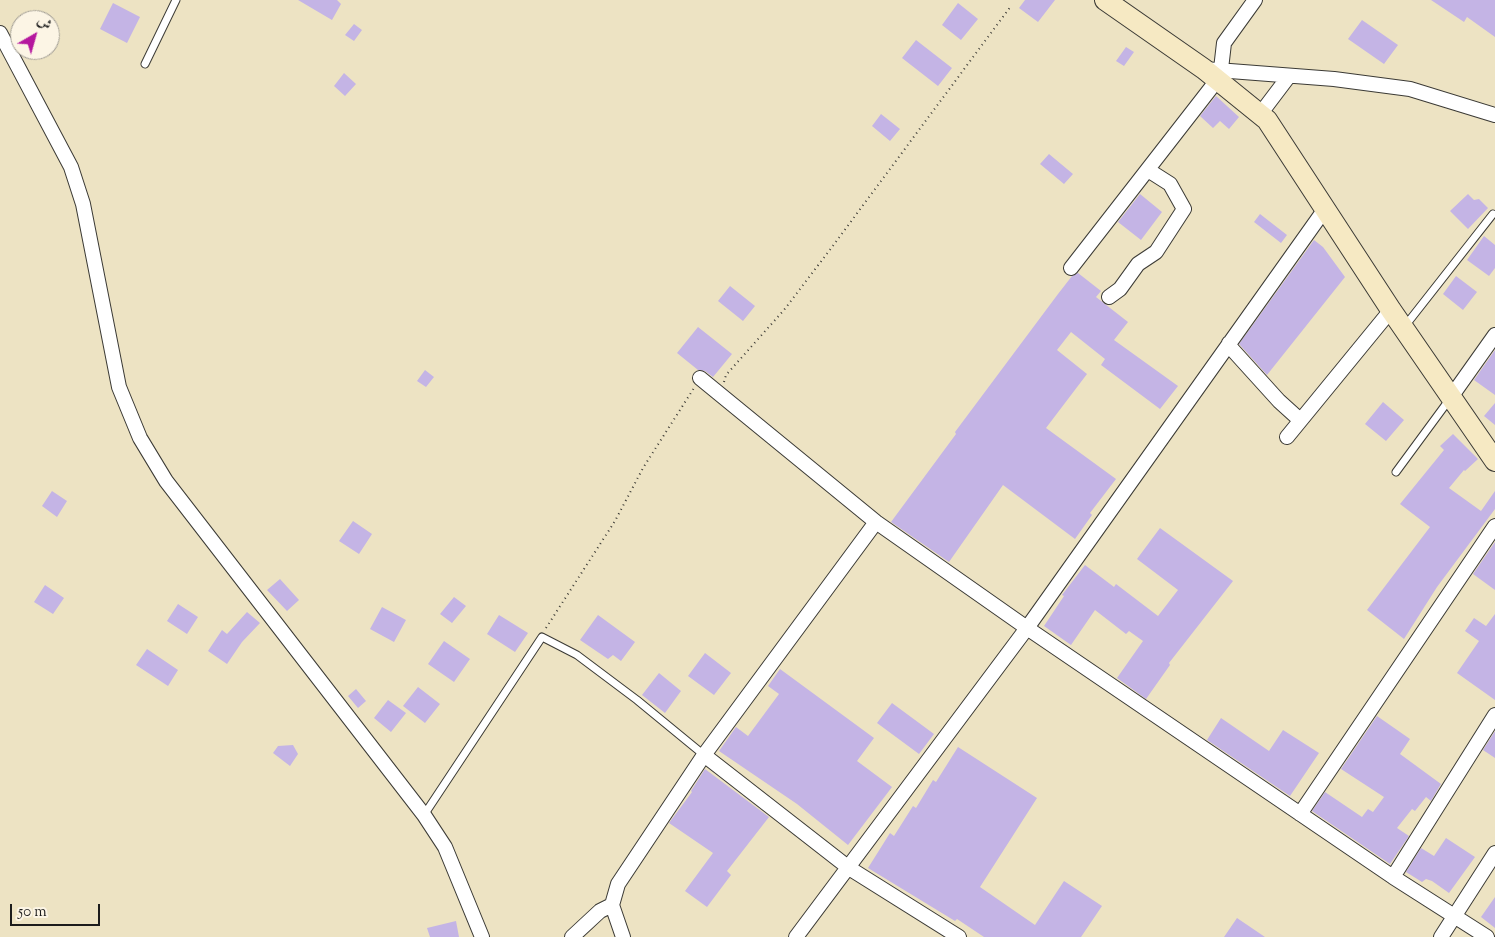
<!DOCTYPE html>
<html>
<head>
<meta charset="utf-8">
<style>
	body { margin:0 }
	#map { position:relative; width:1495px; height:937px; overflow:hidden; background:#ede3c3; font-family:"Sorts Mill Goudy",Amiri,serif }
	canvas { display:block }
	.north { position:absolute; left:10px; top:10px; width:50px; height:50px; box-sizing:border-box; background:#fcf5e5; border:1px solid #a29e95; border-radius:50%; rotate:38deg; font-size:14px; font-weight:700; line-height:20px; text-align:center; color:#1c1c1c }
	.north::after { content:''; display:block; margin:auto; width:18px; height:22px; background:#b5179e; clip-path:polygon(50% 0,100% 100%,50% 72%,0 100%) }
	.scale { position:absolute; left:10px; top:904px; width:90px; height:22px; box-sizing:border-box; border:2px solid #1c1c1c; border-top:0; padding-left:6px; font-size:15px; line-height:18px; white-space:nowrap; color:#1c1c1c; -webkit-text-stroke:4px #fcf5e5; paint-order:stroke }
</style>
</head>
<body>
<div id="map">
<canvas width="1495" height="937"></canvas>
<div class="north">ش</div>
<div class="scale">50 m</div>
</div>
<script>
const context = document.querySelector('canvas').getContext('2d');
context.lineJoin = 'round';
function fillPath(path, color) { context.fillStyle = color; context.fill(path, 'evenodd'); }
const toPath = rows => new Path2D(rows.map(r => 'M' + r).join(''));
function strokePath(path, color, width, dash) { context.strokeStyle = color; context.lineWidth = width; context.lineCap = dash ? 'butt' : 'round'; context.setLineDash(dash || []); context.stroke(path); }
fillPath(toPath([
	[298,0,337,0,341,4,332,20],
	[1025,0,1055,0,1038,22,1019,8],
	[1431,0,1495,0,1495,37,1467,17,1464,22],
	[113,3,140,17,127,43,100,29],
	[958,3,978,19,961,40,942,25],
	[1362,20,1398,45,1384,64,1348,39],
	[354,24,362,30,354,41,345,35],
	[916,40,952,68,938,86,902,58],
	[1126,47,1134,52,1124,66,1116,61],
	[344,73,356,84,345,96,334,86],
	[1216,96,1239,117,1229,129,1220,121,1213,128,1200,116],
	[881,114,900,129,890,141,872,126],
	[1049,154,1073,174,1064,184,1040,164],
	[1140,194,1162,212,1141,240,1118,222],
	[1468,194,1474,200,1479,199,1488,208,1468,229,1450,211],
	[1260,214,1287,235,1281,243,1254,222],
	[1484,236,1495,245,1495,268,1489,276,1467,260],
	[1314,240,1323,247,1345,277,1267,375,1239,344],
	[1078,273,1101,291,1096,297,1128,322,1114,340,1178,386,1160,409,1101,365,1105,359,1071,332,1057,350,1087,374,1046,428,1116,479,1090,513,1092,515,1075,539,1003,485,949,562,891,522,956,434,955,432,1058,294,1072,276],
	[1456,276,1477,292,1463,310,1443,294],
	[730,286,755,306,743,321,718,301],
	[698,327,732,354,713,377,705,371,698,370,677,353],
	[1495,350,1495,395,1474,380],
	[425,370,434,377,426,387,417,381],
	[1383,402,1404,420,1386,441,1365,424],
	[1495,403,1495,425,1484,416],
	[1453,434,1478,459,1465,471,1464,470,1449,488,1481,511,1495,491,1495,509,1437,587,1404,639,1367,610,1430,527,1400,504,1444,450,1440,446],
	[52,491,67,501,57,517,42,506],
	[353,521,372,534,359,554,339,541],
	[1160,528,1233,581,1169,663,1170,665,1146,699,1117,678,1143,641,1129,631,1126,634,1095,610,1071,645,1044,626,1064,596,1062,595,1085,565,1114,587,1116,584,1158,616,1178,590,1137,559],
	[1495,542,1495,590,1473,574],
	[280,579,299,600,287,611,267,590],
	[45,585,64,598,53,614,34,602],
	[454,597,466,606,452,623,440,614],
	[178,604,198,617,187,634,167,621],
	[382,607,406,620,394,642,370,629],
	[247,612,260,623,242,642,227,664,208,651,222,630,227,634],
	[1495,614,1495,700,1457,673,1479,641,1465,631,1474,618,1486,626],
	[499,615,528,633,515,652,487,634],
	[598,615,635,642,621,661,613,655,608,659,580,640],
	[444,641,470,659,454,682,428,664],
	[147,649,178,670,168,686,136,665],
	[705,653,731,673,714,695,688,676],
	[780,669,874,738,857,761,892,787,848,845,797,804,719,751,736,727,748,736,779,694,768,686],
	[659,673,681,691,665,713,642,695],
	[418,687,440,704,425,723,403,706],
	[356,689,366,701,358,708,348,696],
	[388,700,406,713,391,732,374,718],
	[892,703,934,734,919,754,877,723],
	[1377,716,1410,739,1400,754,1441,784,1431,801,1426,797,1415,811,1412,809,1397,828,1409,836,1390,864,1312,811,1325,792,1362,817,1368,809,1373,812,1384,797,1341,769],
	[1221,718,1269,751,1283,730,1319,753,1290,796,1207,740],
	[1495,731,1495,758,1483,750],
	[293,745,298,754,290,766,273,753,278,746],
	[958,747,1037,798,980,887,1035,925,1064,881,1102,906,1081,937,984,937,957,919,955,921,868,868,890,833,894,836,913,806,916,808,933,780,936,782],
	[705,769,769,817,727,871,731,875,707,907,685,891,713,853,669,823,692,792,691,791],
	[1446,838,1475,857,1449,893,1432,881,1426,879,1422,882,1406,872,1421,848,1434,856],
	[1495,897,1495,928,1481,917],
	[1237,918,1265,937,1224,937],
	[456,921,459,937,430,937,427,928]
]), '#c4b4e5');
const lane = toPath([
	[145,64,176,0],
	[1405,326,1493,214],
	[1396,472,1449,400],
	[424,815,542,637,577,655,637,700,704,755]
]);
const street = toPath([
	[0,33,71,167,83,204,119,387,140,438,166,481,424,815,445,847,482,937],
	[1204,69,1334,79,1410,89,1495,115],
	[1221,69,1224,43,1255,0],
	[1261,113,1289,76],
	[1071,268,1218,79],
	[1109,297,1120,289,1138,264,1156,252,1184,209,1170,184,1148,170],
	[1229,343,1231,348,1279,401,1300,420],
	[700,378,876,522,1027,628,1393,877,1487,937],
	[1451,397,1495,335],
	[1287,437,1391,310],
	[704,755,849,868,959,937],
	[1300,814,1495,526],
	[1393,877,1495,715],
	[572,937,600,911,612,905],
	[623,937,612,905,618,884,704,755,876,522],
	[796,937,1027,628,1325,209],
	[1441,937,1495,853]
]);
const secondary = toPath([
	[1105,0,1204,69,1267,120,1391,310,1495,461]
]);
strokePath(lane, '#3b3a35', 9);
strokePath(street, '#3b3a35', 16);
strokePath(secondary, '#3b3a35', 22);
strokePath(toPath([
	[724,382,726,375,784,310,832,247,1011,6],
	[546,628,615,521,643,468,694,388]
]), '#3b3a35', 2, [1, 4]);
strokePath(lane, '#fff', 7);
strokePath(street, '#fff', 14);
strokePath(secondary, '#f6e9c3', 20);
</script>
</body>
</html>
